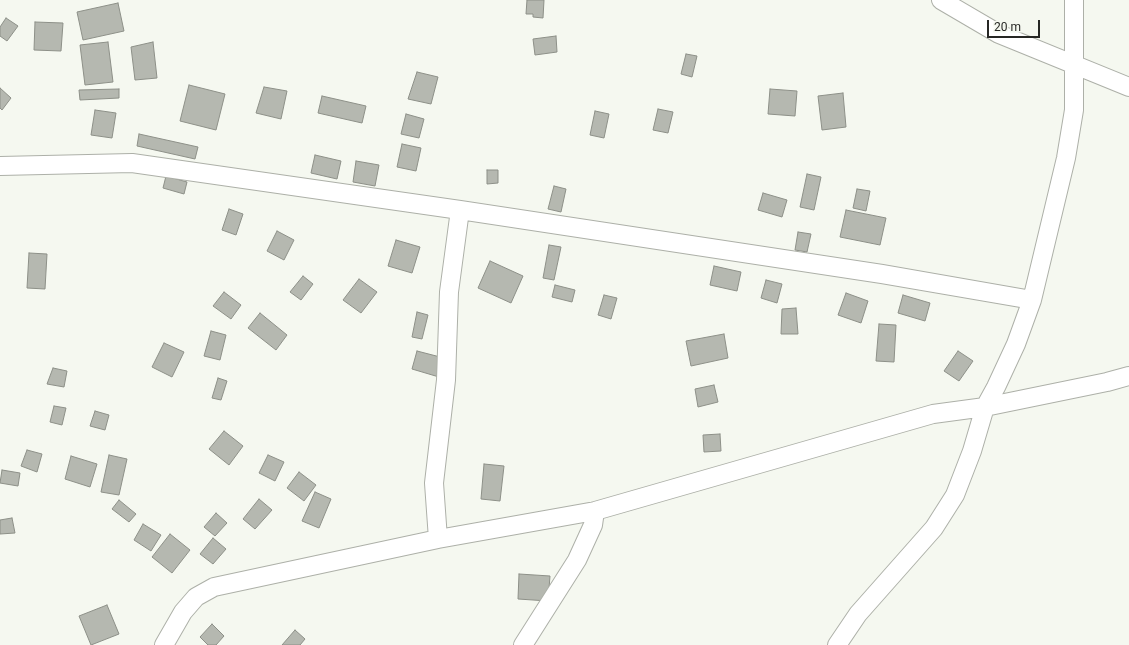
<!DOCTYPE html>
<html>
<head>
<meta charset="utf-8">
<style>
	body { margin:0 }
	#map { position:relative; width:1129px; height:645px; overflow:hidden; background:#f5f8f0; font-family:Roboto,sans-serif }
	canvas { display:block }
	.scale { position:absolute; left:987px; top:20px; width:53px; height:18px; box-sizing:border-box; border:2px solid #262724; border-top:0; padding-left:5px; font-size:12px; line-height:14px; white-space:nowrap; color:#262724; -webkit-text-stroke:3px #f5f8f0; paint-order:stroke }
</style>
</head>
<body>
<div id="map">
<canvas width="1129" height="645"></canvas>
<div class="scale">20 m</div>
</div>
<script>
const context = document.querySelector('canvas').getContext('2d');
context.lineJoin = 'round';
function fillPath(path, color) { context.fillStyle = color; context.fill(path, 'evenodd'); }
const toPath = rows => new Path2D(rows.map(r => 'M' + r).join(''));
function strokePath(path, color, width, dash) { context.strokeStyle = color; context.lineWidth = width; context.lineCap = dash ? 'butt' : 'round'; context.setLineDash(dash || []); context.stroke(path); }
const building = toPath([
	[527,0,544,0,543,18,533,17,533,14,526,14,527,0],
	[118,3,124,31,83,40,77,12,118,3],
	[6,18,18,26,7,41,0,36,0,27,6,18],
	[35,22,63,23,61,51,34,50,35,22],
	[556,36,557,52,535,55,533,39,556,36],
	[108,42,113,82,85,85,80,45,108,42],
	[153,42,157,78,135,80,131,47,153,42],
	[686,54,697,56,692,77,681,74,686,54],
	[417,72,438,77,431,104,408,99,417,72],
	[189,85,225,94,216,130,180,121,189,85],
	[264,87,287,91,281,119,256,113,264,87],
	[0,88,11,98,2,110,0,108,0,88],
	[119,89,119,98,80,100,79,90,119,89],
	[770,89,797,91,795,116,768,114,770,89],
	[843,93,846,127,822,130,818,96,843,93],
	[322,96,366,106,362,123,318,113,322,96],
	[658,109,673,112,668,133,653,130,658,109],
	[95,110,116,113,112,138,91,135,95,110],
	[595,111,609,114,604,138,590,135,595,111],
	[406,114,424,119,419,138,401,134,406,114],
	[139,134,198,147,195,159,137,146,139,134],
	[402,144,421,148,416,171,397,167,402,144],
	[315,155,341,161,337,179,311,173,315,155],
	[356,161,379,165,375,186,353,182,356,161],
	[487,170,498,170,498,183,487,184,487,170],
	[807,174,821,177,814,210,800,207,807,174],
	[166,176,187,182,184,194,163,188,166,176],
	[554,186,566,189,561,212,548,209,554,186],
	[857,189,870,191,866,211,853,208,857,189],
	[763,193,787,200,782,217,758,210,763,193],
	[229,209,243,214,236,235,222,230,229,209],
	[846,210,886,218,880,245,840,237,846,210],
	[277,231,294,240,284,260,267,251,277,231],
	[798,232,811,234,807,252,795,250,798,232],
	[396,240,420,247,412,273,388,266,396,240],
	[549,245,561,247,554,280,543,278,549,245],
	[29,253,47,254,45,289,27,288,29,253],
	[490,261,523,276,511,303,478,288,490,261],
	[714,266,741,272,737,291,710,285,714,266],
	[303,276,313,284,301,300,290,292,303,276],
	[359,279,377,292,361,313,343,300,359,279],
	[766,280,782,284,777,303,761,298,766,280],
	[555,285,575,290,572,302,552,297,555,285],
	[224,292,241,305,231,319,213,306,224,292],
	[846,293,868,301,861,323,838,315,846,293],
	[604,295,617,298,611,319,598,315,604,295],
	[903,295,930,303,925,321,898,313,903,295],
	[796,308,798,334,781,334,782,309,796,308],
	[417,312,428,315,422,339,412,337,417,312],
	[260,313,287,335,276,350,248,328,260,313],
	[879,324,896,325,894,362,876,361,879,324],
	[211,331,226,335,220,360,204,356,211,331],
	[724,334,728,358,691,366,686,341,724,334],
	[164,343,184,352,172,377,152,367,164,343],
	[417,351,444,358,439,377,412,369,417,351],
	[958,351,973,361,959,381,944,371,958,351],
	[53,368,67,371,64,387,47,384,53,368],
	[218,378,227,381,221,400,212,398,218,378],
	[714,385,718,402,698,407,695,389,714,385],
	[54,406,66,408,62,425,50,422,54,406],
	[95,411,109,415,105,430,90,426,95,411],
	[224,431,243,446,229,465,209,449,224,431],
	[720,434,721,451,704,452,703,435,720,434],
	[27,450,42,454,37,472,21,466,27,450],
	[109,455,127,459,119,495,101,492,109,455],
	[268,455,284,462,275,481,259,473,268,455],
	[71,456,97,464,90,487,65,479,71,456],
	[484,464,504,466,500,501,481,499,484,464],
	[2,470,20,473,18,486,0,483,2,470],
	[299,472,316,485,304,501,287,488,299,472],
	[315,492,331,499,319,528,302,521,315,492],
	[259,499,272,510,255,529,243,519,259,499],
	[119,500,136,514,129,522,112,509,119,500],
	[216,513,227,523,215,536,204,527,216,513],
	[12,518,15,533,0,534,0,520,12,518],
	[143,524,161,535,151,551,134,540,143,524],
	[170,534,190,550,172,573,152,557,170,534],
	[213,538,226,549,213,564,200,554,213,538],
	[519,574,550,576,548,601,518,599,519,574],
	[107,605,119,634,91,645,79,616,107,605],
	[212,624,224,636,216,645,208,645,200,637,212,624],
	[295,630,305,639,300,645,282,645,295,630]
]);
fillPath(building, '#b5b8b0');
strokePath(building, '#8d9088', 1);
const street = toPath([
	[941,0,999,34,1129,87],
	[0,166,132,163,460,210,882,274,1032,300],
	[438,539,434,483,446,380,449,292,460,210],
	[164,645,183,612,196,597,214,587,438,539,595,511,933,414,985,407,1107,382,1129,376],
	[523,645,577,560,593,525,595,511],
	[837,645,858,614,934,528,955,495,972,451,985,407,996,387,1016,344,1032,300,1066,158,1074,110,1074,0]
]);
strokePath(street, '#adb0a8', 20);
strokePath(street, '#fff', 18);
</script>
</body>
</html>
